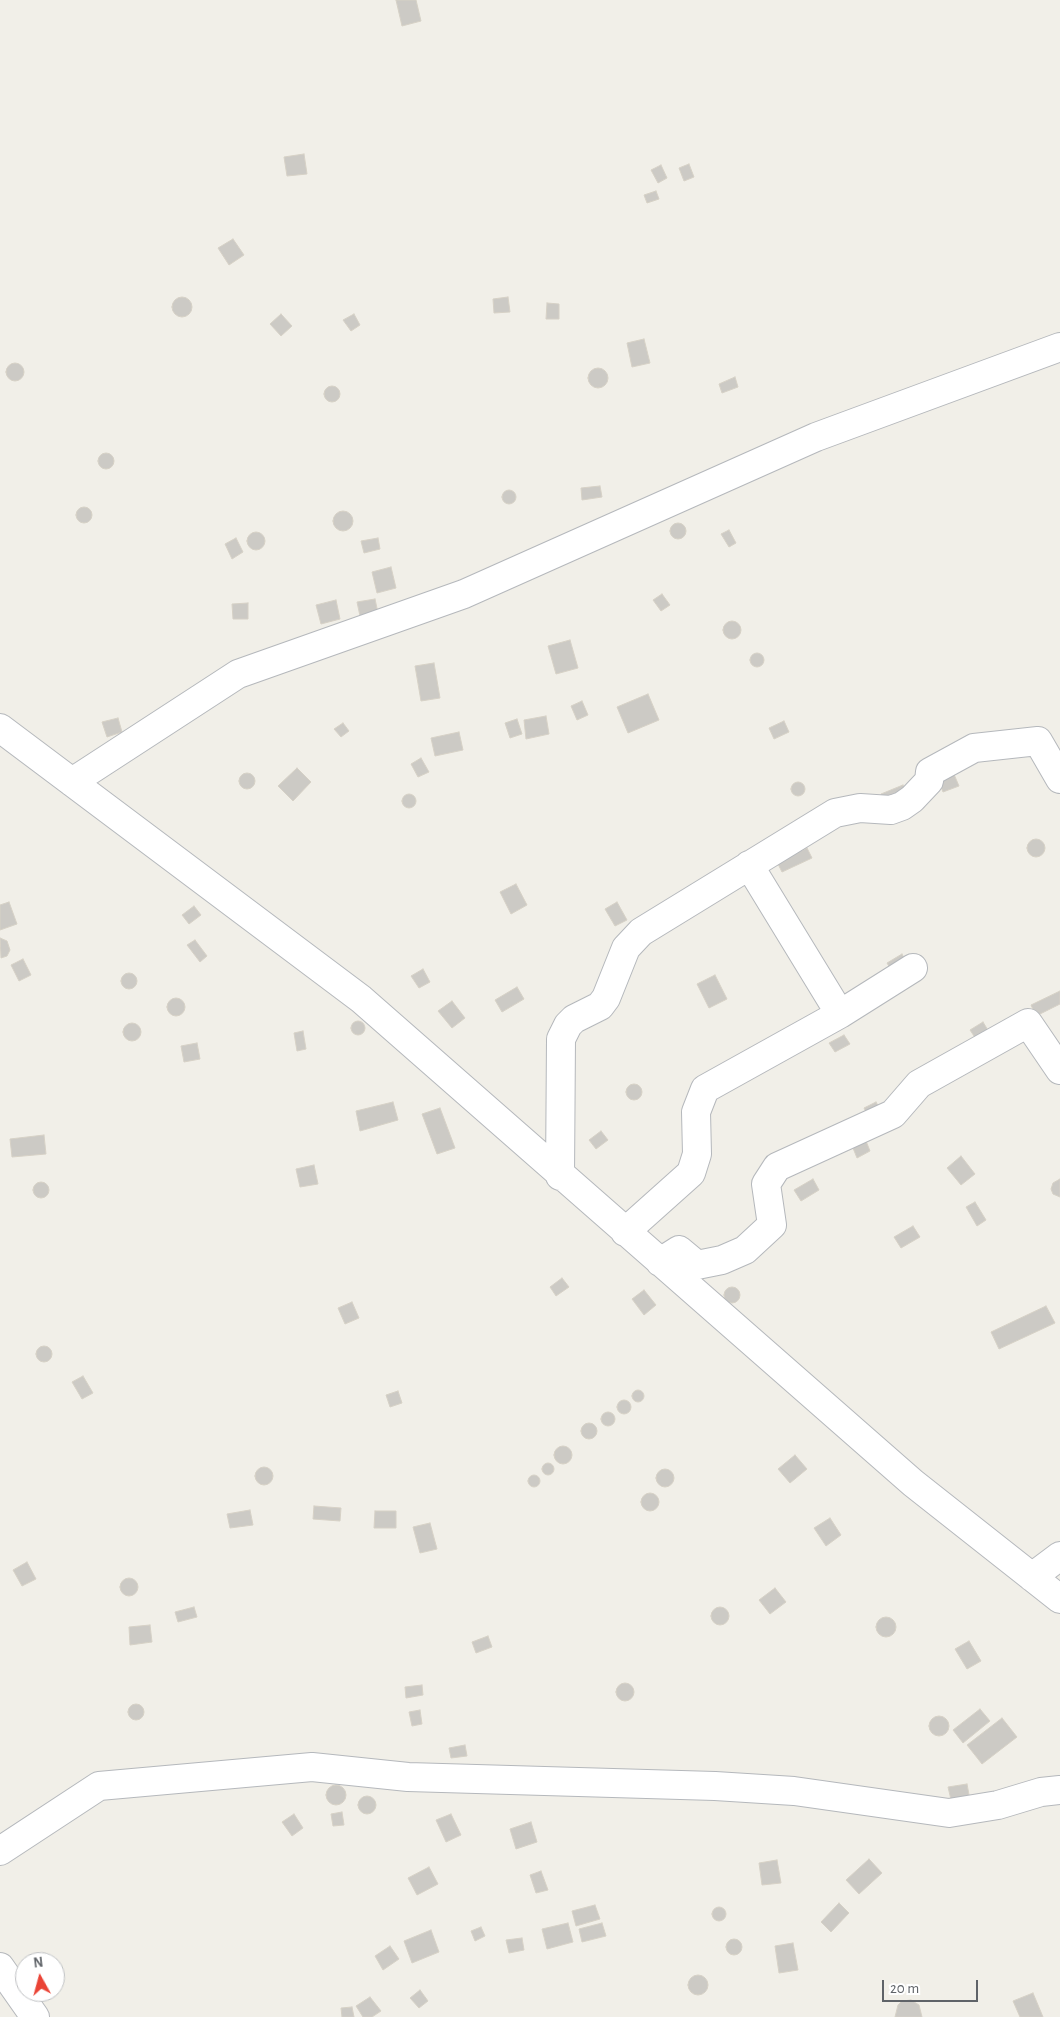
<!DOCTYPE html>
<html>
<head>
<meta charset="utf-8">
<style>
	body { margin:0 }
	#map { position:relative; width:1060px; height:2017px; overflow:hidden; background:#f1efe8; font-family:"Alegreya Sans",sans-serif }
	canvas { display:block }
	.north { position:absolute; left:15px; top:1952px; width:50px; height:50px; box-sizing:border-box; background:#fff; border:1px solid #bfc1c3; border-radius:50%; rotate:353deg; font-size:14px; font-weight:700; line-height:20px; text-align:center; color:#5f6368 }
	.north::after { content:''; display:block; margin:auto; width:18px; height:22px; background:#ea4335; clip-path:polygon(50% 0,100% 100%,50% 72%,0 100%) }
	.scale { position:absolute; left:882px; top:1980px; width:96px; height:22px; box-sizing:border-box; border:2px solid #5f6368; border-top:0; padding-left:6px; font-size:15px; line-height:18px; white-space:nowrap; color:#5f6368; -webkit-text-stroke:4px #fff; paint-order:stroke }
</style>
</head>
<body>
<div id="map">
<canvas width="1060" height="2017"></canvas>
<div class="north">N</div>
<div class="scale">20 m</div>
</div>
<script>
const context = document.querySelector('canvas').getContext('2d');
context.lineJoin = 'round';
function fillPath(path, color) { context.fillStyle = color; context.fill(path, 'evenodd'); }
const toPath = rows => new Path2D(rows.map(r => 'M' + r).join(''));
function strokePath(path, color, width, dash) { context.strokeStyle = color; context.lineWidth = width; context.lineCap = dash ? 'butt' : 'round'; context.setLineDash(dash || []); context.stroke(path); }
const building = toPath([
	[396,0,416,0,421,21,402,26,396,0],
	[304,154,307,174,287,176,284,157,304,154],
	[689,164,694,177,684,181,679,168,689,164],
	[661,165,667,178,658,183,651,170,661,165],
	[656,191,659,199,647,203,644,195,656,191],
	[233,239,244,255,229,265,218,248,233,239],
	'172 307a10 10 0 1 1 20 0a10 10 0 1 1-20 0Z',
	[508,297,510,312,494,313,493,299,508,297],
	[547,303,559,304,559,319,546,319,547,303],
	[281,314,292,326,281,336,270,324,281,314],
	[354,314,360,325,351,331,343,320,354,314],
	[644,339,650,363,632,367,627,343,644,339],
	'6 372a9 9 0 1 1 18 0a9 9 0 1 1-18 0Z',
	'588 378a10 10 0 1 1 20 0a10 10 0 1 1-20 0Z',
	[735,377,738,387,722,393,719,384,735,377],
	'324 394a8 8 0 1 1 16 0a8 8 0 1 1-16 0Z',
	'98 461a8 8 0 1 1 16 0a8 8 0 1 1-16 0Z',
	[600,486,602,497,582,500,581,488,600,486],
	'502 497a7 7 0 1 1 14 0a7 7 0 1 1-14 0Z',
	'76 515a8 8 0 1 1 16 0a8 8 0 1 1-16 0Z',
	'333 521a10 10 0 1 1 20 0a10 10 0 1 1-20 0Z',
	'670 531a8 8 0 1 1 16 0a8 8 0 1 1-16 0Z',
	[729,530,736,543,729,547,721,534,729,530],
	'247 541a9 9 0 1 1 18 0a9 9 0 1 1-18 0Z',
	[236,538,243,552,232,559,225,544,236,538],
	[378,538,380,549,364,553,361,541,378,538],
	[391,567,396,588,377,593,372,572,391,567],
	[662,594,670,605,661,611,653,600,662,594],
	[375,599,378,613,360,616,357,602,375,599],
	[336,600,340,619,321,624,316,605,336,600],
	[248,603,248,619,233,619,232,604,248,603],
	'723 630a9 9 0 1 1 18 0a9 9 0 1 1-18 0Z',
	[570,640,578,668,556,674,548,646,570,640],
	'750 660a7 7 0 1 1 14 0a7 7 0 1 1-14 0Z',
	[434,663,440,698,421,701,415,666,434,663],
	[648,694,659,720,628,733,617,707,648,694],
	[582,701,588,715,577,720,571,706,582,701],
	[546,716,549,734,526,739,524,720,546,716],
	[118,718,122,732,107,737,102,722,118,718],
	[517,719,522,734,510,738,505,723,517,719],
	[784,721,789,732,774,739,769,728,784,721],
	[343,723,349,731,341,737,334,729,343,723],
	[459,732,463,750,435,756,431,738,459,732],
	[421,758,429,772,418,777,411,764,421,758],
	[297,768,311,782,293,801,278,786,297,768],
	[953,772,959,786,943,792,937,777,953,772],
	'239 781a8 8 0 1 1 16 0a8 8 0 1 1-16 0Z',
	'791 789a7 7 0 1 1 14 0a7 7 0 1 1-14 0Z',
	[903,785,908,797,886,807,881,794,903,785],
	'402 801a7 7 0 1 1 14 0a7 7 0 1 1-14 0Z',
	'1027 848a9 9 0 1 1 18 0a9 9 0 1 1-18 0Z',
	[807,848,812,858,782,872,777,862,807,848],
	[516,884,527,905,511,914,500,892,516,884],
	[9,902,17,924,0,930,0,905,9,902],
	[617,902,627,920,615,926,605,909,617,902],
	[194,906,201,915,189,924,182,915,194,906],
	[0,938,7,941,10,950,7,956,1,958,0,938],
	[195,940,207,956,200,962,187,945,195,940],
	[902,954,908,965,893,973,887,963,902,954],
	[23,959,31,975,19,981,11,965,23,959],
	[423,969,430,982,419,988,411,976,423,969],
	'121 981a8 8 0 1 1 16 0a8 8 0 1 1-16 0Z',
	[715,975,727,999,709,1008,697,984,715,975],
	[517,987,524,999,502,1012,495,1000,517,987],
	[1060,991,1060,1004,1036,1016,1031,1005,1060,991],
	'167 1007a9 9 0 1 1 18 0a9 9 0 1 1-18 0Z',
	[452,1001,465,1018,452,1028,438,1011,452,1001],
	'351 1028a7 7 0 1 1 14 0a7 7 0 1 1-14 0Z',
	[983,1022,989,1032,976,1039,970,1030,983,1022],
	'123 1032a9 9 0 1 1 18 0a9 9 0 1 1-18 0Z',
	[303,1031,306,1049,297,1051,294,1033,303,1031],
	[844,1035,850,1044,835,1052,829,1043,844,1035],
	[197,1043,200,1059,184,1062,181,1046,197,1043],
	'626 1092a8 8 0 1 1 16 0a8 8 0 1 1-16 0Z',
	[393,1102,398,1120,360,1131,356,1111,393,1102],
	[876,1102,880,1109,868,1116,864,1108,876,1102],
	[440,1108,455,1148,437,1154,422,1114,440,1108],
	[601,1131,608,1140,596,1149,589,1140,601,1131],
	[44,1135,46,1154,12,1157,10,1139,44,1135],
	[866,1141,870,1151,857,1158,853,1148,866,1141],
	[961,1156,975,1174,961,1185,947,1168,961,1156],
	[314,1165,318,1184,300,1187,296,1169,314,1165],
	[813,1179,819,1190,801,1201,794,1190,813,1179],
	[1060,1179,1060,1197,1053,1194,1051,1189,1053,1183,1060,1179],
	'33 1190a8 8 0 1 1 16 0a8 8 0 1 1-16 0Z',
	[975,1202,986,1220,977,1226,966,1207,975,1202],
	[913,1226,920,1237,901,1248,894,1237,913,1226],
	[562,1278,569,1287,556,1296,550,1287,562,1278],
	'724 1295a8 8 0 1 1 16 0a8 8 0 1 1-16 0Z',
	[644,1290,656,1305,644,1315,632,1299,644,1290],
	[352,1302,359,1318,345,1324,338,1308,352,1302],
	[1046,1306,1055,1323,999,1349,991,1332,1046,1306],
	'36 1354a8 8 0 1 1 16 0a8 8 0 1 1-16 0Z',
	[83,1376,93,1393,82,1399,72,1382,83,1376],
	'632 1396a6 6 0 1 1 12 0a6 6 0 1 1-12 0Z',
	[398,1391,402,1403,390,1407,386,1395,398,1391],
	'617 1407a7 7 0 1 1 14 0a7 7 0 1 1-14 0Z',
	'601 1419a7 7 0 1 1 14 0a7 7 0 1 1-14 0Z',
	'581 1431a8 8 0 1 1 16 0a8 8 0 1 1-16 0Z',
	'554 1455a9 9 0 1 1 18 0a9 9 0 1 1-18 0Z',
	[795,1455,807,1469,790,1483,778,1469,795,1455],
	'542 1469a6 6 0 1 1 12 0a6 6 0 1 1-12 0Z',
	'255 1476a9 9 0 1 1 18 0a9 9 0 1 1-18 0Z',
	'656 1478a9 9 0 1 1 18 0a9 9 0 1 1-18 0Z',
	'528 1481a6 6 0 1 1 12 0a6 6 0 1 1-12 0Z',
	'641 1502a9 9 0 1 1 18 0a9 9 0 1 1-18 0Z',
	[314,1506,341,1508,340,1521,313,1519,314,1506],
	[250,1510,253,1525,230,1528,227,1514,250,1510],
	[375,1511,396,1511,396,1528,374,1528,375,1511],
	[830,1518,841,1535,826,1546,814,1528,830,1518],
	[430,1523,437,1549,420,1553,413,1527,430,1523],
	[27,1562,36,1579,22,1586,13,1570,27,1562],
	'120 1587a9 9 0 1 1 18 0a9 9 0 1 1-18 0Z',
	[775,1588,786,1602,770,1614,759,1600,775,1588],
	[194,1607,197,1617,178,1622,175,1612,194,1607],
	'711 1616a9 9 0 1 1 18 0a9 9 0 1 1-18 0Z',
	'876 1627a10 10 0 1 1 20 0a10 10 0 1 1-20 0Z',
	[150,1625,152,1642,130,1645,129,1627,150,1625],
	[488,1636,492,1647,476,1653,472,1642,488,1636],
	[969,1641,981,1661,967,1669,955,1649,969,1641],
	'616 1692a9 9 0 1 1 18 0a9 9 0 1 1-18 0Z',
	[422,1685,423,1695,406,1698,405,1687,422,1685],
	'128 1712a8 8 0 1 1 16 0a8 8 0 1 1-16 0Z',
	[980,1709,990,1721,963,1743,953,1730,980,1709],
	[420,1710,422,1724,412,1726,409,1712,420,1710],
	'929 1726a10 10 0 1 1 20 0a10 10 0 1 1-20 0Z',
	[1002,1718,1017,1737,982,1764,967,1745,1002,1718],
	[465,1745,467,1756,451,1758,449,1748,465,1745],
	[967,1784,970,1800,952,1804,948,1787,967,1784],
	'326 1795a10 10 0 1 1 20 0a10 10 0 1 1-20 0Z',
	'358 1805a9 9 0 1 1 18 0a9 9 0 1 1-18 0Z',
	[342,1812,344,1825,333,1826,331,1814,342,1812],
	[294,1814,303,1828,292,1836,282,1822,294,1814],
	[451,1814,461,1835,446,1842,436,1820,451,1814],
	[531,1822,537,1842,516,1849,510,1829,531,1822],
	[869,1859,882,1873,859,1894,846,1880,869,1859],
	[777,1860,781,1883,762,1885,759,1863,777,1860],
	[429,1867,438,1884,417,1895,408,1878,429,1867],
	[541,1871,548,1890,536,1893,530,1875,541,1871],
	[839,1903,849,1913,831,1932,821,1922,839,1903],
	[595,1905,600,1919,576,1926,572,1911,595,1905],
	'712 1914a7 7 0 1 1 14 0a7 7 0 1 1-14 0Z',
	[568,1923,573,1942,547,1949,542,1929,568,1923],
	[602,1923,606,1936,582,1942,579,1929,602,1923],
	[481,1927,485,1936,475,1941,471,1931,481,1927],
	[431,1930,439,1952,412,1963,404,1941,431,1930],
	[522,1938,524,1950,509,1953,506,1940,522,1938],
	'726 1947a8 8 0 1 1 16 0a8 8 0 1 1-16 0Z',
	[793,1943,798,1970,779,1973,775,1946,793,1943],
	[390,1946,399,1959,383,1970,375,1956,390,1946],
	'688 1985a10 10 0 1 1 20 0a10 10 0 1 1-20 0Z',
	[420,1990,428,2001,419,2008,410,1998,420,1990],
	[1033,1993,1043,2017,1020,2017,1013,2001,1033,1993],
	[370,1997,381,2011,372,2017,363,2017,356,2006,370,1997],
	[911,2000,919,2005,922,2017,895,2017,898,2005,902,2001,911,2000],
	[352,2007,354,2017,342,2017,341,2008,352,2007]
]);
fillPath(building, '#cccac5');
strokePath(building, '#d6d1c6', 1);
const minor = toPath([
	[0,728,361,999,913,1483,1060,1599],
	[72,782,238,674,464,594,816,437,1060,347],
	[749,865,840,1014],
	[560,1176,561,1039,568,1025,574,1019,600,1006,606,998,626,948,641,932,835,813,860,808,891,810,902,806,912,799,929,781,930,772,974,748,1038,741,1060,779],
	[625,1232,691,1173,697,1154,696,1112,705,1089,840,1014,913,968],
	[660,1262,679,1250,697,1265,722,1260,745,1250,772,1225,766,1184,777,1167,893,1114,919,1084,1028,1023,1060,1070],
	[1032,1577,1060,1556],
	[0,1851,99,1786,312,1767,408,1777,715,1786,794,1791,949,1813,998,1805,1041,1792,1060,1790],
	[0,1967,35,2017]
]);
strokePath(minor, '#b5b8bc', 30);
strokePath(minor, '#fff', 28);
</script>
</body>
</html>
